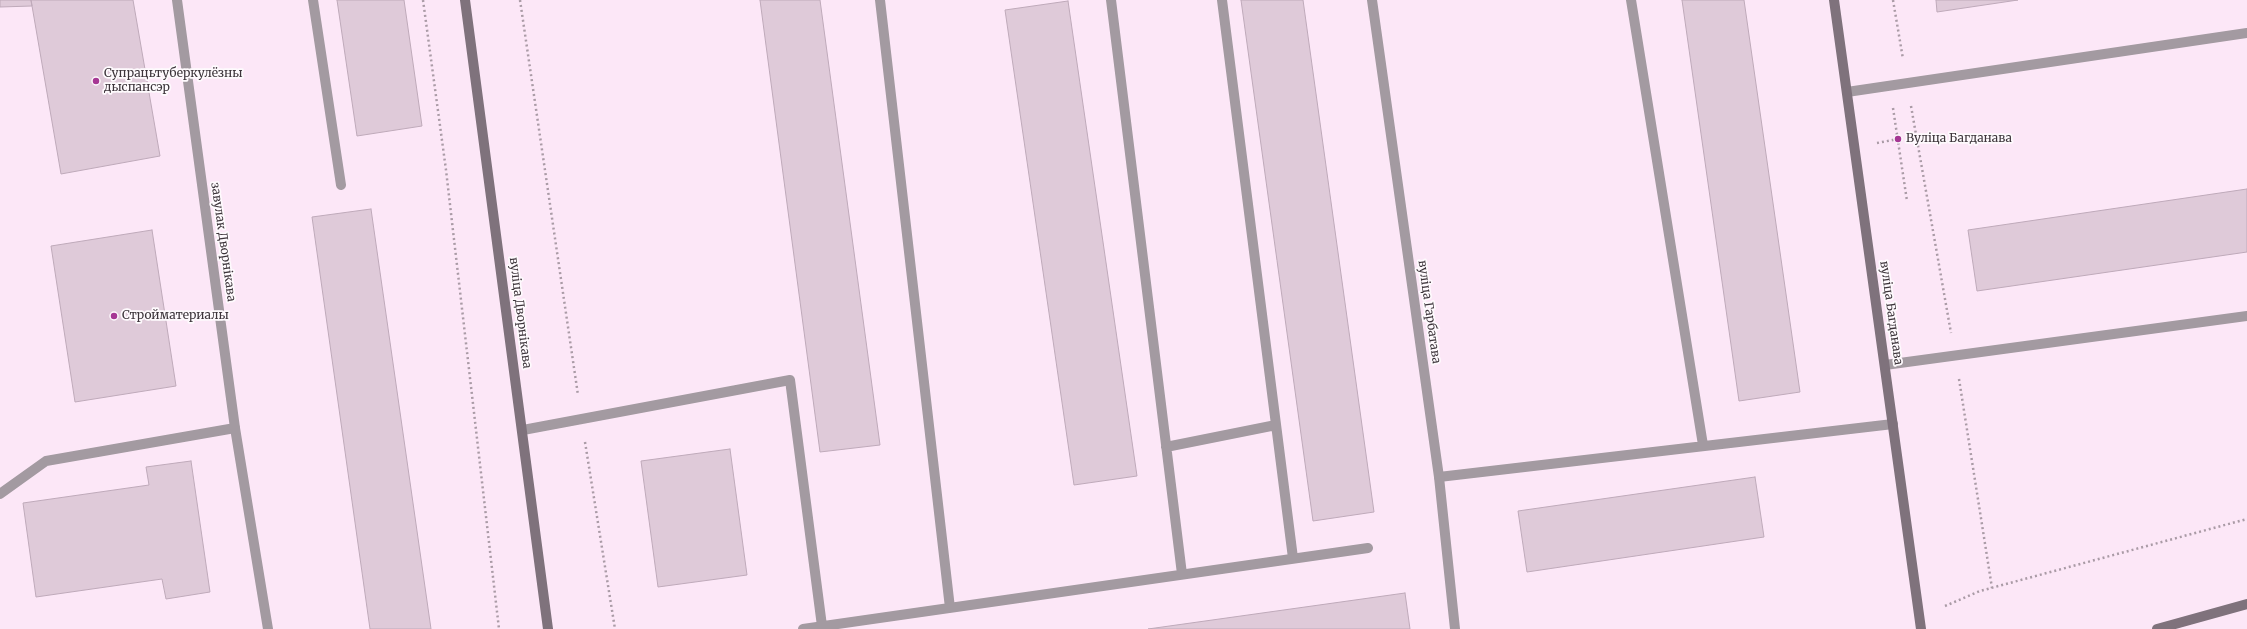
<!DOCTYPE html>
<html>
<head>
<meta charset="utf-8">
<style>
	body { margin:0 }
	canvas { display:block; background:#fce7f7 }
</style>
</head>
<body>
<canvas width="2247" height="629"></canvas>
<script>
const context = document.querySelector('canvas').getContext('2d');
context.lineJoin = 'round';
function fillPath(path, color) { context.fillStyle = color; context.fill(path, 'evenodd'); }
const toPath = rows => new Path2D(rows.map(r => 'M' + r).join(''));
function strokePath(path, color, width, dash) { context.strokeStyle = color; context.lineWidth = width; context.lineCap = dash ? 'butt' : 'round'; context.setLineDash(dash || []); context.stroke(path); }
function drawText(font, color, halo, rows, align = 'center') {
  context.font = font + ' Merriweather,serif'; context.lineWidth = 3.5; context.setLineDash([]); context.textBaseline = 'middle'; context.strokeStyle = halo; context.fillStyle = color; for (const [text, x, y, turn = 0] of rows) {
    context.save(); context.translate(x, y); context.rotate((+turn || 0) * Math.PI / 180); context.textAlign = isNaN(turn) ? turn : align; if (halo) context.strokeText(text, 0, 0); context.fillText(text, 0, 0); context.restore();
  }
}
const building = toPath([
	[0,0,31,0,32,6,0,7,0,0],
	[31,0,133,0,160,156,61,174,31,0],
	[337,0,404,0,422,126,357,136,337,0],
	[760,0,820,0,880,445,820,452,760,0],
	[1241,0,1303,0,1374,512,1313,521,1241,0],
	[1682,0,1744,0,1800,392,1739,401,1682,0],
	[1936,0,2018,0,1937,12,1936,0],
	[1068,1,1137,476,1074,485,1005,10,1068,1],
	[2247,189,2247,252,1977,291,1968,230,2247,189],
	[371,209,431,629,370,629,312,217,371,209],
	[152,230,176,386,75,402,51,246,152,230],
	[730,449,747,575,658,587,641,461,730,449],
	[191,461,210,592,166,599,162,579,36,597,23,503,149,485,146,467,191,461],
	[1755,477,1764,537,1527,572,1518,511,1755,477],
	[1405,593,1410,629,1148,629,1405,593]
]);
fillPath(building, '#dfcad9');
strokePath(building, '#bfaaba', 1);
strokePath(toPath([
	[423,0,446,170,499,629],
	[520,0,578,395],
	[1893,0,1903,59],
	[1911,106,1951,333],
	[1893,108,1907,201],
	[1877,143,1898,139],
	[1959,379,1992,588],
	[585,442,615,629],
	[1945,606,1980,591,2247,519]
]), '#aa9ba6', 2.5, [2, 3]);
strokePath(toPath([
	[313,0,341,185],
	[880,0,950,608],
	[1111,0,1182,574],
	[1222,0,1293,558],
	[1631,0,1703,445],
	[1847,92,2247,33],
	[1885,365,2247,316],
	[523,430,790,380,822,626],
	[1166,447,1276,425],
	[1439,477,1893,424],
	[0,494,46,461,235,428],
	[803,629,1368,548]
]), '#a39aa1', 10);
strokePath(toPath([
	[177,0,235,428,268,629],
	[1372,0,1439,477,1455,629]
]), '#a39aa1', 10);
strokePath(toPath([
	[465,0,548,629],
	[1834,0,1921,629],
	[2157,629,2247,604]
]), '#7f727c', 10);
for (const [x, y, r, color] of [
	[96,81,4,"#a63794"],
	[1898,139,4,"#a63794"],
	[114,316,4,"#a63794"]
]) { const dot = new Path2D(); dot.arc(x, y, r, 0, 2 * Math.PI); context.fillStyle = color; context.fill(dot); strokePath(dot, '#fefafd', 1.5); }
drawText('12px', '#3c343a', '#fefafd', [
	["Супрацьтуберкулёзны",104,74],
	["дыспансэр",104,88],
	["Вуліца Багданава",1906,139],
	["Стройматериалы",122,316]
], 'left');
drawText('12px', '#3c343a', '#fefafd', [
	["завулак Дворнікава",223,242,82],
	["вуліца Гарбатава",1429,312,82],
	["вуліца Дворнікава",520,313,83],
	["вуліца Багданава",1891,313,82]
]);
</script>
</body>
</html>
